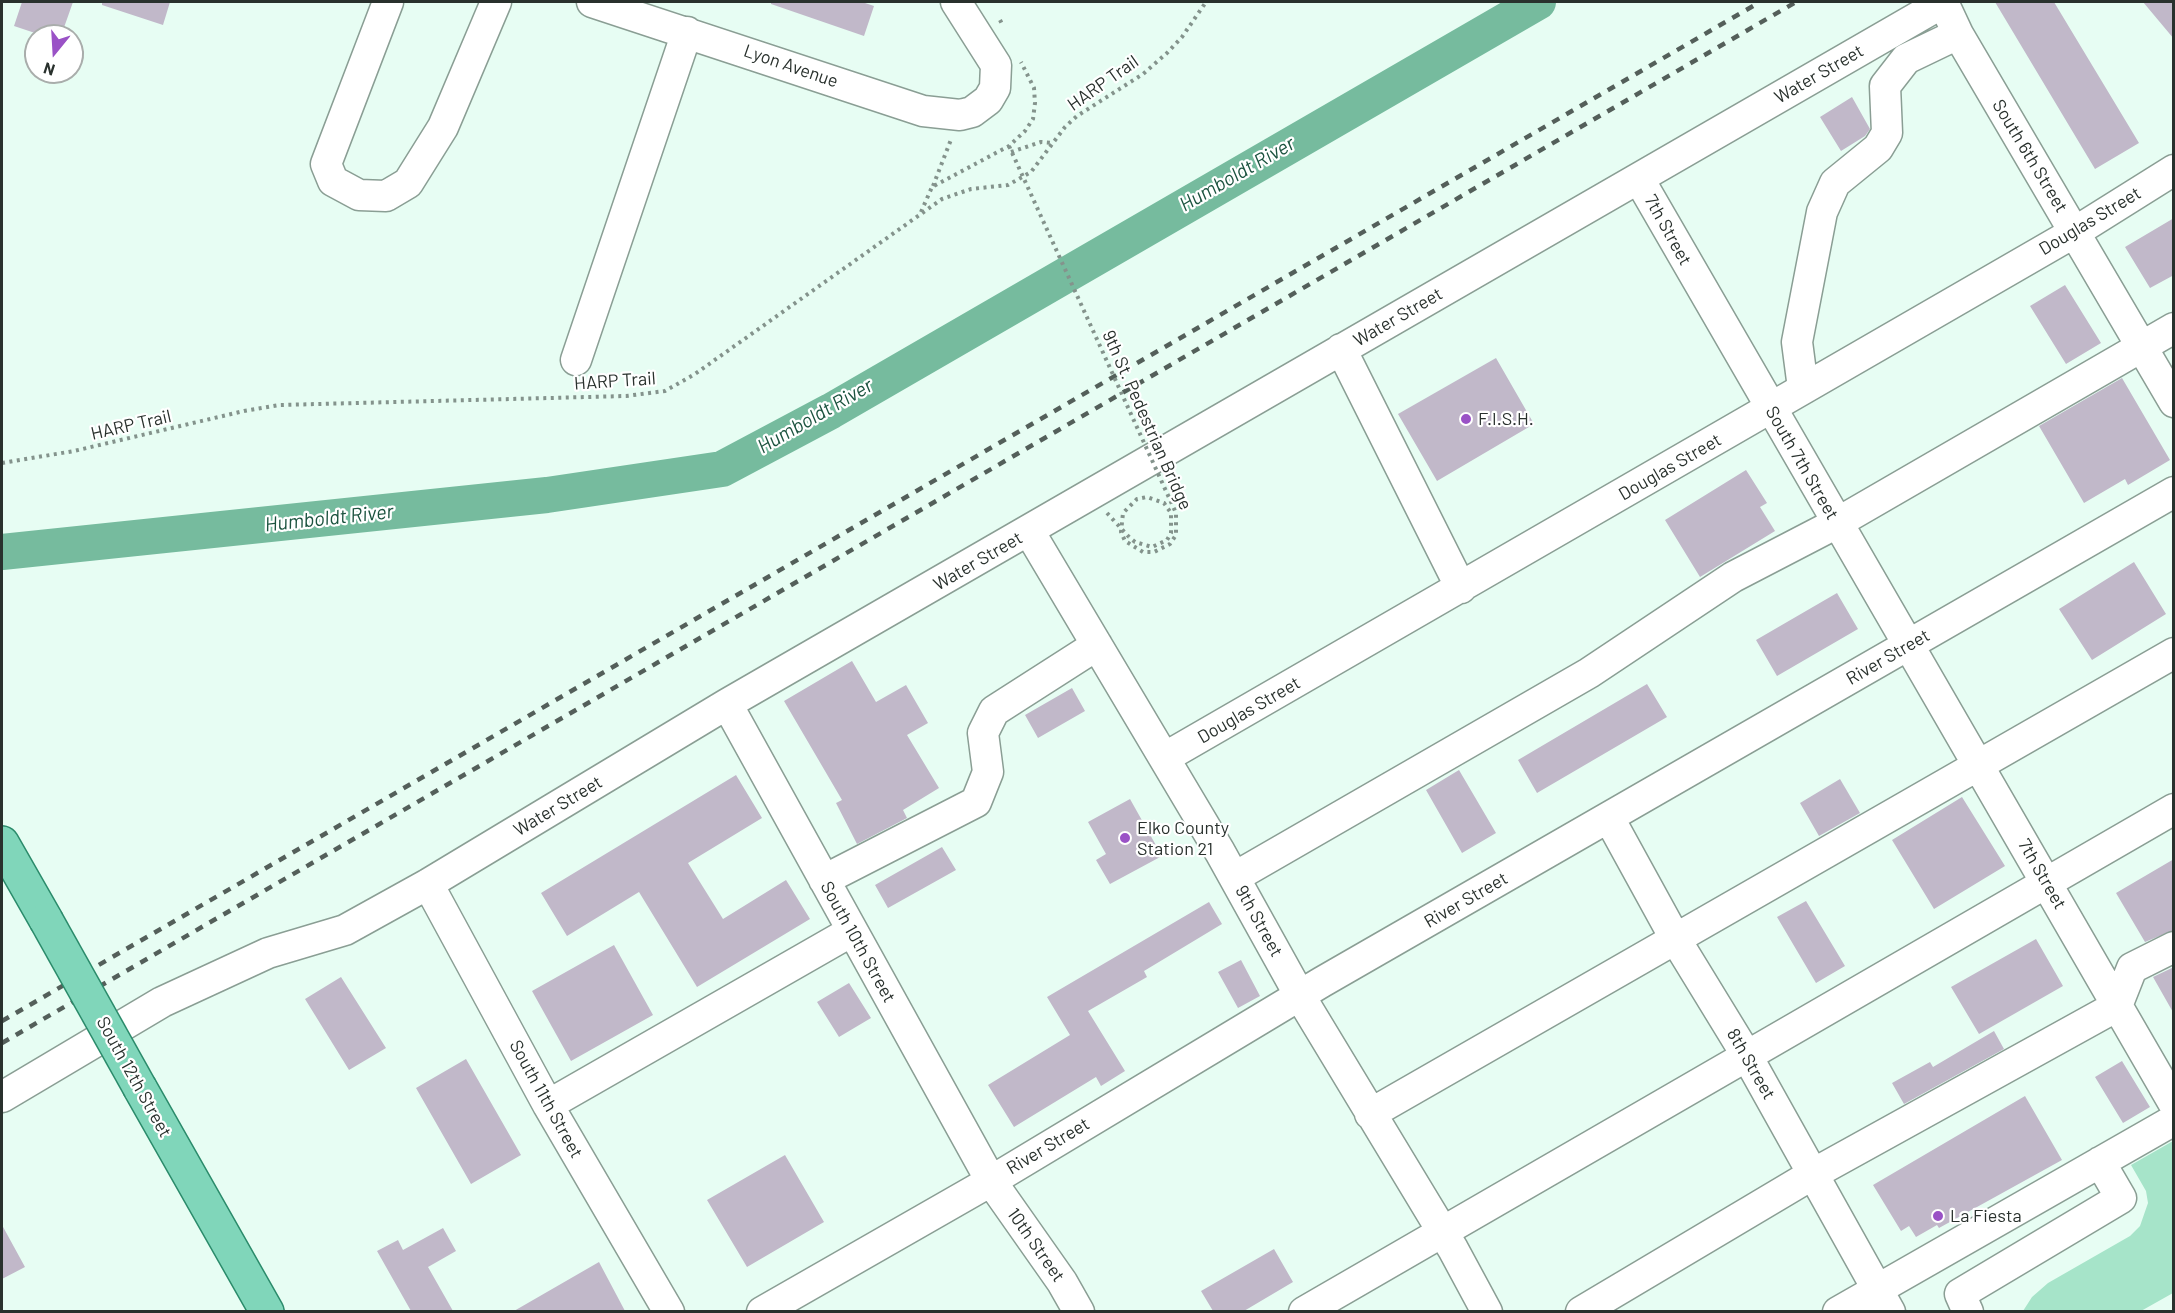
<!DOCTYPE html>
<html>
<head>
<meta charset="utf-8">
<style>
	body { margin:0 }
	#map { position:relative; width:2175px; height:1313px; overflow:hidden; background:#e7fdf3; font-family:Barlow,sans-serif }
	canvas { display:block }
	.frame { position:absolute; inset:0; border:3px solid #29312d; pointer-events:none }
	.north { position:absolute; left:24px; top:24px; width:60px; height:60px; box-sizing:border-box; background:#fff; border:2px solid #a9adab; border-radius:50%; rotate:198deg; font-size:16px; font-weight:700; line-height:24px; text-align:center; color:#29312d }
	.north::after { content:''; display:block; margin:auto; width:21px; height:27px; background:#9a52c6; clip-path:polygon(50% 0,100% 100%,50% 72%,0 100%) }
</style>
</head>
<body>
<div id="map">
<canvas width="2175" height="1313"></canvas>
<div class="frame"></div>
<div class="north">N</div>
</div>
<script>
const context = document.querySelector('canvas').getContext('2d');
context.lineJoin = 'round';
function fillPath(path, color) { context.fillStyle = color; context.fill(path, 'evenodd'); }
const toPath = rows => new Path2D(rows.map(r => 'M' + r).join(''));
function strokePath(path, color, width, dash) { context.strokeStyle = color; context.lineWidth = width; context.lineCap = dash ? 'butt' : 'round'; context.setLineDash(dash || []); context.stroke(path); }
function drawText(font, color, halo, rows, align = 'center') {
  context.font = font + ' Barlow,sans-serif'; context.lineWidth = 4.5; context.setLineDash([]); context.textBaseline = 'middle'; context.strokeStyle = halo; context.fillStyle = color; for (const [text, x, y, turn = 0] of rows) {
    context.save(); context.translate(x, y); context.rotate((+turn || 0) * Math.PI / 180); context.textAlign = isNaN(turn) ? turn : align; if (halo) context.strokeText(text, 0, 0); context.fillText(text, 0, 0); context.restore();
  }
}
fillPath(toPath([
	[2173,1141,2173,1293,2141,1311,2023,1311,2032,1297,2048,1283,2130,1236,2140,1226,2148,1203,2146,1191,2131,1165]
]), '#a6e4c9');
strokePath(toPath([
	[2,552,547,495,722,469,831,411,1538,2]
]), '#76bb9e', 36);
fillPath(toPath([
	[22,2,73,2,61,36,44,36,14,26],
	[102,2,170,2,163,25,102,5],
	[771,2,862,2,874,6,864,36,771,4],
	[1995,2,2054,2,2139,143,2095,169],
	[2143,2,2174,2,2174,39],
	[1852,97,1870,129,1865,136,1841,151,1820,117],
	[2174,218,2174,275,2150,288,2125,247],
	[2065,285,2101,343,2066,364,2030,306],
	[1496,358,1534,424,1437,481,1398,414],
	[2122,378,2170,460,2128,485,2125,479,2084,503,2039,426],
	[1746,470,1767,503,1760,507,1775,531,1700,577,1665,520],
	[2134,562,2166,614,2092,660,2059,609],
	[1837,593,1858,629,1777,676,1756,640],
	[852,661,876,702,906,685,928,723,907,735,939,788,903,810,907,818,857,844,836,803,842,800,784,701],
	[1647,684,1667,717,1537,793,1518,760],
	[1072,688,1085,711,1038,738,1025,715],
	[1459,770,1496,833,1462,853,1426,790],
	[736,775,762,818,688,863,723,919,786,880,810,919,697,987,639,892,567,936,541,893],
	[1840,779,1860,813,1819,836,1800,803],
	[1962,797,2005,866,1934,909,1892,840],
	[1130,799,1162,856,1110,884,1096,860,1106,854,1088,822],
	[942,847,956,870,888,908,875,885],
	[2174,859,2174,930,2145,942,2116,893],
	[1806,901,1845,966,1816,983,1777,917],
	[1209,902,1222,924,1144,971,1147,977,1088,1011,1125,1071,1101,1086,1096,1077,1014,1127,988,1085,1070,1035,1047,997],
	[2036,939,2063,986,1979,1034,1951,987],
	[614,945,653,1015,571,1061,532,991],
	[1241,960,1260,996,1238,1008,1218,972],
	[2174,967,2174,1014,2153,977],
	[341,977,386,1048,349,1070,305,999],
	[849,983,871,1018,839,1037,817,1002],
	[1994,1031,2004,1049,1904,1104,1892,1083,1930,1062,1933,1067],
	[466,1059,521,1155,471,1184,416,1088],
	[2122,1061,2150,1107,2123,1123,2095,1077],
	[2025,1096,2062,1160,1939,1228,1937,1225,1916,1237,1909,1226,1901,1231,1873,1185],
	[785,1155,824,1222,747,1267,707,1200],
	[2,1225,25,1267,2,1279],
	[443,1228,456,1251,428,1267,453,1311,411,1311,377,1251,398,1240,403,1250],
	[1274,1249,1293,1282,1244,1311,1213,1311,1201,1291],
	[599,1262,625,1311,514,1311]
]), '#c1b8c9');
const minor = toPath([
	[388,2,326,164,333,181,359,195,386,196,408,183,443,127,496,2],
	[592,2,923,111,960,115,972,112,988,100,995,88,996,65,956,2],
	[1943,2,1958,34,2174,402],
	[1639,179,2174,1104],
	[1341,349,1461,588],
	[576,360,687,32],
	[1803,388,1797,342,1822,212,1835,183,1878,148,1887,133,1885,86,1906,59,1958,34],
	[1029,531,1220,852,1300,996,1453,1249,1487,1312],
	[727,704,991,1181,1062,1282,1079,1312],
	[1164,758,2075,232,2174,170],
	[1609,818,1676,940,1747,1056,1890,1312],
	[1235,877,1589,673,1733,577,1837,523,2174,328],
	[824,880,976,802,988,772,983,733,994,711,1097,645],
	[428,884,548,1105,669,1312],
	[2,1097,162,1002,268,953,345,930,428,884,727,704,1944,2],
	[548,1105,852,931],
	[1370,1114,2174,653],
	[762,1312,991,1181,1322,982,2174,492],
	[1304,1312,2174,809],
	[1581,1312,1813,1174,2117,1006,2132,968,2174,947],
	[1838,1312,2174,1120],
	[1968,1312,1960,1294,2121,1198,2100,1162]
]);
const major = toPath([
	[2,843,46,920],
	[140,1088,267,1312]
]);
strokePath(minor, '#8a9e94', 33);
strokePath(major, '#2b8b6b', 36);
strokePath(toPath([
	[1000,20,1002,24],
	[1011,152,1041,142,1053,143],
	[933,186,952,137],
	[921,212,932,187,1009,146,1025,131,1033,119,1035,103,1034,88,1021,62],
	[2,463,74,451,244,411,280,405,626,396,665,391,695,374,942,199,971,189,1008,185,1031,172,1065,127,1077,116,1143,74,1167,53,1182,37,1206,2],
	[1107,513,1129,537]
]), '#84938c', 4, [3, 4.5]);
strokePath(minor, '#fff', 30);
strokePath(major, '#80d6ba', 33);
strokePath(toPath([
	[2,1021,1760,2],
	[2,1043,1796,2]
]), '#545f5a', 4.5, [8, 8]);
const majorBridge = toPath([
	[46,920,140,1088]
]);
strokePath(majorBridge, '#2b8b6b', 36, []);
strokePath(toPath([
	[1009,146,1176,513,1176,535,1170,544,1154,552,1143,552,1125,541,1121,532,1123,513,1137,499,1147,497,1164,503,1171,513,1171,533,1167,540,1152,547,1135,542,1129,537]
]), '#84938c', 4, [3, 4.5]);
strokePath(majorBridge, '#80d6ba', 33);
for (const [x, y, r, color] of [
	[1466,419,6,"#9a52c6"],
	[1125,838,6,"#9a52c6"],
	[1938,1216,6,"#9a52c6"]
]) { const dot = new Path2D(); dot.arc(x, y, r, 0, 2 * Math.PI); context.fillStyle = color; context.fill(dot); strokePath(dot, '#fff', 2); }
drawText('18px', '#29312d', '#fff', [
	["Lyon Avenue",791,66,19],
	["Water Street",1819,74,-30],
	["HARP Trail",1103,83,-35],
	["South 6th Street",2030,156,59],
	["Douglas Street",2090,221,-31],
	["7th Street",1668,230,61],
	["Water Street",1398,317,-30],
	["HARP Trail",615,381,-4],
	["9th St. Pedestrian Bridge",1147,420,66],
	["HARP Trail",131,425,-13],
	["South 7th Street",1802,463,60],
	["Douglas Street",1670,467,-30],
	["Water Street",978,561,-30],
	["River Street",1888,657,-30],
	["Douglas Street",1249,710,-30],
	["Water Street",558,806,-31],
	["7th Street",2042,874,60],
	["River Street",1466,900,-30],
	["9th Street",1259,921,61],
	["South 10th Street",858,942,61],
	["8th Street",1751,1064,60],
	["South 12th Street",134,1077,61],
	["South 11th Street",546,1099,61],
	["River Street",1048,1146,-31],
	["10th Street",1036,1245,55]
]);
drawText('18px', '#29312d', '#fff', [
	["F.I.S.H.",1478,419],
	["Elko County",1137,828],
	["Station 21",1137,849],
	["La Fiesta",1950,1216]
], 'left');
drawText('italic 20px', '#1b533f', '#fff', [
	["Humboldt River",1237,174,-30],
	["Humboldt River",815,416,-30],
	["Humboldt River",329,518,-6]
]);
</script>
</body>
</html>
